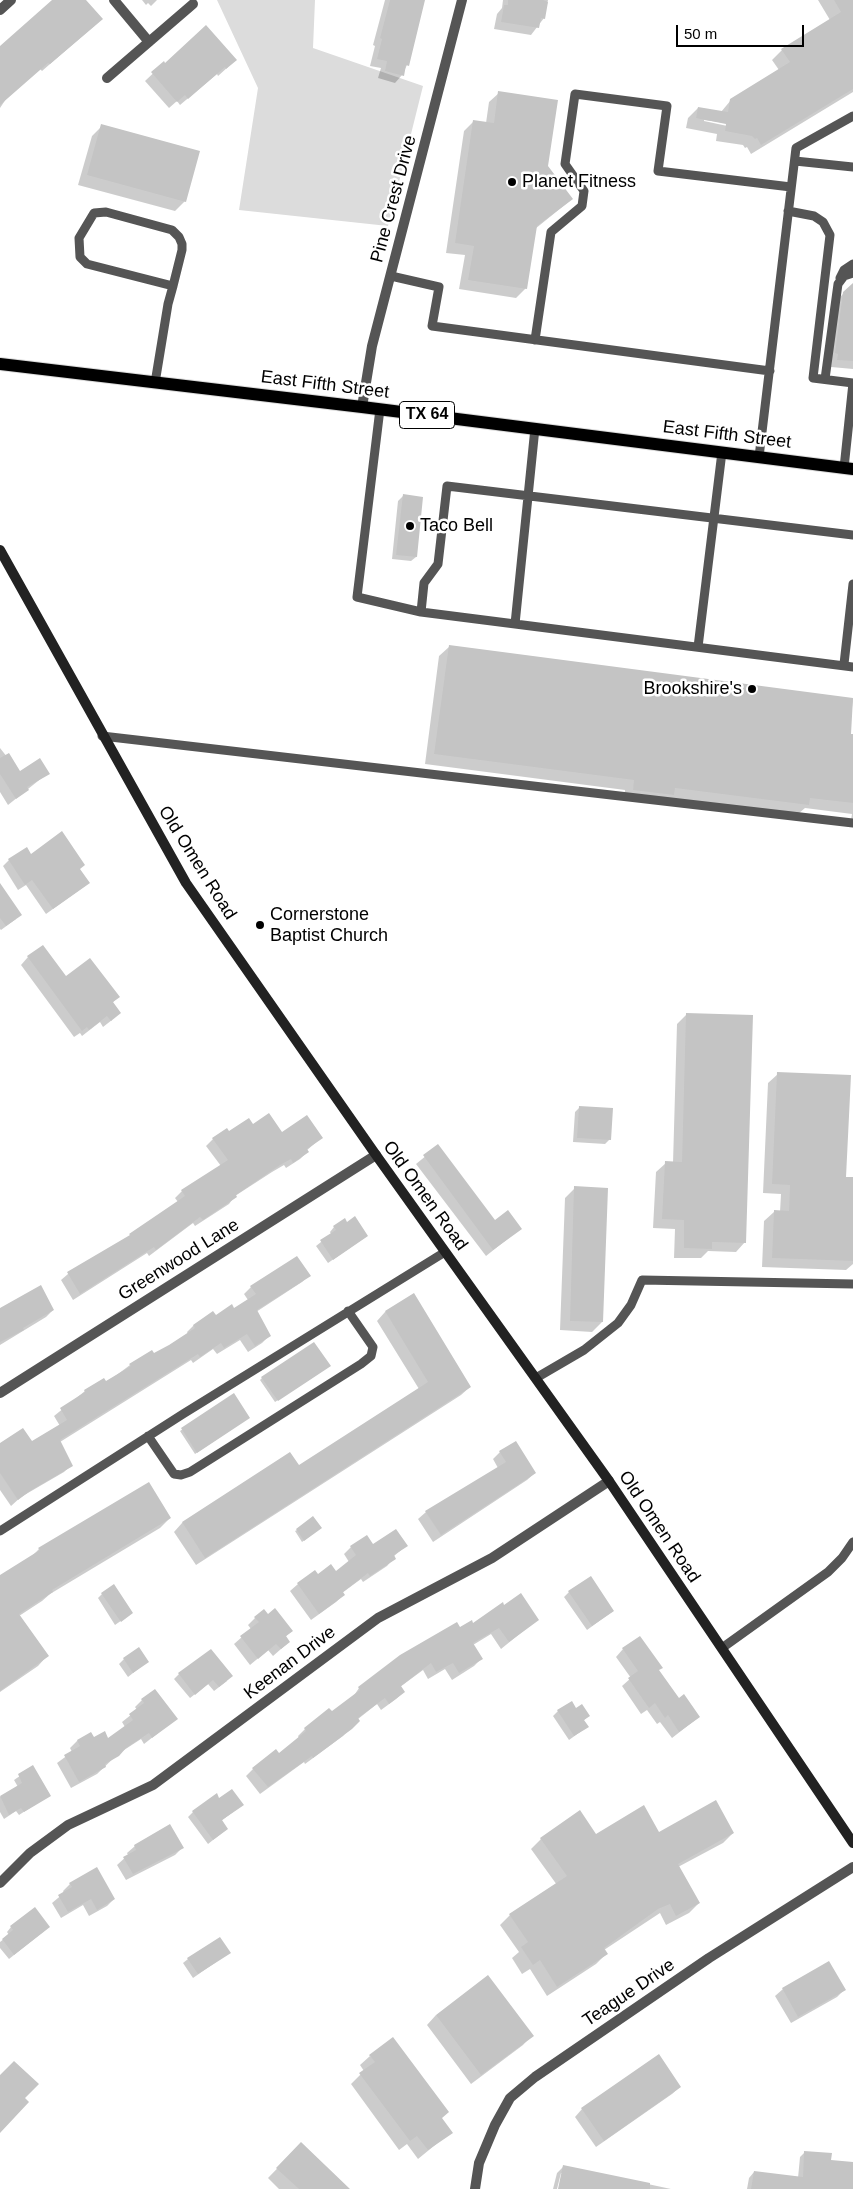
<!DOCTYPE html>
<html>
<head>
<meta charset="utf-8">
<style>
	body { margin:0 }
	#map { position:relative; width:853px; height:2189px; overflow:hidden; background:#fff; font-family:Helvetica,sans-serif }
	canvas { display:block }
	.scale { position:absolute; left:676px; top:25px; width:128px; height:22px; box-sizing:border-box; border:2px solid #000; border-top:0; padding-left:6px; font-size:15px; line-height:18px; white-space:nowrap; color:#000; -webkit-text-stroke:4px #fff; paint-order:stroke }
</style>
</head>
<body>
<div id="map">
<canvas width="853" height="2189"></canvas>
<div class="scale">50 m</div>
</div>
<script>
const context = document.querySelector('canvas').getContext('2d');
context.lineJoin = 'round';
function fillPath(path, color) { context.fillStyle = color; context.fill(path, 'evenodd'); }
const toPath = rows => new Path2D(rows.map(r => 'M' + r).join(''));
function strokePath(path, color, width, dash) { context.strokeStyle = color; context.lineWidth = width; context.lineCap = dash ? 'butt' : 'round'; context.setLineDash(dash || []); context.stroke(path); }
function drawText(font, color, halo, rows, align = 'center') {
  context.font = font + ' Helvetica,sans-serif'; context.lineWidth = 5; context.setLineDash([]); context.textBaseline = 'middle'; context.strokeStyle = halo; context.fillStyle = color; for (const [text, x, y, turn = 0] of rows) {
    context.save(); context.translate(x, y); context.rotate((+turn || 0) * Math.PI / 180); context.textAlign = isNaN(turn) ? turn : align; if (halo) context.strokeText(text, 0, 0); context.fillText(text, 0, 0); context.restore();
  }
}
fillPath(toPath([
	[217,0,315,0,313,48,423,86,388,226,239,210,258,88]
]), '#dcdcdc');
fillPath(toPath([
	[54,0,85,0,94,26,42,71,40,69,6,99,0,108,0,48],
	[142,0,157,0,151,6,148,3,146,5],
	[385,0,423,0,407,65,402,75,395,83,378,78,381,68,370,66,375,46,373,45],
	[503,0,548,0,544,18,531,35,494,29,497,14,502,8],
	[818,0,853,0,853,92,751,154,747,147,745,148,743,145,716,141,717,134,686,128,688,118,698,108,721,112,731,100,779,70,772,60,782,50,830,20],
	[704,120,733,124,732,127,704,121],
	[206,27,228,67,218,76,217,74,180,105,177,101,169,108,145,81,164,63,165,65],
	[499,93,546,166,572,199,535,229,526,288,516,298,459,289,465,255,446,253,464,131,474,121,486,123,489,102],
	[102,126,185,201,175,211,78,185,92,136],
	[848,289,853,290,853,369,831,367,836,301],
	[403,496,416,557,411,561,392,559,398,501],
	[449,647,853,699,849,735,853,735,853,825,850,825,852,814,805,808,798,814,624,799,625,790,425,764,439,656],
	[0,748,19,772,48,773,8,805,0,792],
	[30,855,79,869,89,883,46,914,26,885,18,890,3,866,9,860],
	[0,894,16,919,1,930,0,929],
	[28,957,66,978,118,997,112,1003,112,1020,103,1027,100,1022,82,1036,80,1033,74,1037,21,965],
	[687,1014,745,1242,736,1252,708,1251,701,1258,674,1258,675,1229,653,1228,656,1172,666,1163,673,1163,677,1024],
	[778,1074,845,1178,853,1178,853,1264,846,1270,762,1267,764,1221,774,1212,780,1212,781,1194,763,1193,768,1083],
	[580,1107,610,1139,605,1144,573,1142,575,1112],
	[253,1125,282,1134,321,1138,306,1151,307,1152,300,1159,286,1168,284,1165,272,1172,235,1196,229,1204,195,1226,193,1223,149,1256,147,1253,73,1300,61,1280,68,1274,124,1240,178,1202,175,1198,182,1191,221,1166,206,1146,213,1139],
	[438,1146,494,1222,520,1229,486,1256,416,1164],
	[575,1188,602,1322,592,1332,560,1330,565,1198],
	[347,1223,367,1236,328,1263,316,1246,331,1234,330,1232,334,1227],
	[309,1275,302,1282,256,1312,269,1336,262,1343,248,1352,240,1340,217,1354,213,1349,193,1363,191,1360,60,1442,71,1465,64,1472,21,1497,11,1506,0,1490,0,1444,31,1443,60,1426,54,1416,85,1391,104,1379,106,1383,130,1365,170,1346,188,1334,187,1332,194,1325,234,1310,248,1300,244,1294,251,1287],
	[414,1295,470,1387,461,1395,196,1565,174,1532,182,1523,290,1453,299,1467,419,1389,377,1321,385,1312],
	[0,1310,53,1310,46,1317,0,1345],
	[327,1368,275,1402,260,1380,262,1378],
	[233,1395,247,1419,195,1454,180,1431],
	[500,1452,535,1473,527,1480,433,1542,418,1519,426,1512,498,1468,493,1459],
	[149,1484,170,1518,160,1528,50,1594,42,1601,19,1616,47,1656,38,1666,0,1692,0,1577,32,1556,39,1549],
	[297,1530,318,1530,302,1542,295,1531],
	[406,1546,394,1556,394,1558,387,1566,363,1582,361,1579,342,1593,343,1595,336,1602,311,1620,290,1591,298,1584,317,1576,335,1573,349,1562,344,1554,351,1547],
	[569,1592,613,1611,587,1630,564,1597],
	[102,1594,132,1613,115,1625,98,1598],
	[504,1607,538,1619,501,1649,491,1634,473,1645,481,1659,474,1666,452,1680,445,1669,428,1679,423,1670,400,1687,404,1692,396,1699,381,1710,377,1704,358,1719,343,1736,305,1764,304,1762,260,1794,246,1776,253,1769,279,1755,299,1738,298,1736,305,1729,332,1713,353,1697,359,1688,460,1629,473,1624],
	[268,1615,292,1631,285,1637,289,1642,273,1656,268,1650,250,1665,234,1644,251,1629,248,1625,255,1618],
	[623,1649,658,1671,679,1700,699,1717,672,1738,660,1722,657,1724,647,1710,641,1714,622,1686,631,1678,616,1657],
	[124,1659,147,1662,128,1677,119,1664],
	[179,1674,227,1681,214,1691,208,1684,190,1698,174,1679],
	[142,1700,176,1719,144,1744,141,1739,118,1754,97,1774,71,1788,57,1763,72,1752,70,1748,77,1741,91,1733,94,1739,108,1740,125,1727,122,1722,137,1710,135,1707],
	[576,1709,588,1716,583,1721,587,1727,569,1740,553,1716,558,1711],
	[33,1767,50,1795,19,1815,16,1811,4,1819,0,1812,0,1797,18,1787,14,1780],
	[218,1801,237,1809,221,1821,227,1829,208,1844,188,1817,193,1812],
	[659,1833,733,1833,723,1843,678,1867,699,1903,689,1913,666,1925,660,1913,604,1950,606,1954,596,1964,547,1996,530,1969,522,1974,512,1958,519,1952,500,1925,510,1915,557,1885,531,1849,541,1839],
	[135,1846,182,1848,175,1855,126,1880,117,1865,128,1855,127,1853],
	[70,1884,114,1899,107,1906,89,1916,83,1905,61,1918,52,1903,64,1893,63,1891],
	[11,1927,44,1931,9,1959,0,1948,0,1942,9,1935,7,1932],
	[229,1953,193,1978,183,1963,188,1959],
	[829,1963,844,1990,837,1997,791,2023,775,1996,783,1989],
	[436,2015,532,2035,523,2045,471,2084,427,2025],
	[370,2056,441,2119,451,2132,418,2159,407,2144,399,2150,351,2084,364,2071,360,2065],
	[680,2087,672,2094,596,2147,575,2117,582,2109],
	[301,2144,348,2189,279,2189,268,2178],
	[805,2152,830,2161,853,2163,853,2189,747,2189,749,2178,754,2172,798,2178,800,2157],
	[564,2166,671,2189,560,2189,563,2173,561,2173,557,2189,553,2189,557,2173]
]), '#0003');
fillPath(toPath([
	[52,0,86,0,103,19,50,64,48,63,0,105,0,46],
	[390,0,425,0,409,66,406,65,404,76,385,71,387,61,377,59,382,39,380,38],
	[508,0,543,0,548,2,545,19,541,18,539,28,501,22,504,5,508,5],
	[834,0,853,0,853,89,761,145,757,138,755,139,752,136,725,131,726,124,696,118,698,107,728,112,730,99,790,62,781,49,841,12],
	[206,25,237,60,226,69,225,67,188,99,185,95,177,102,151,72,164,61,165,63],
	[498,91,558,100,548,166,573,199,537,226,527,289,468,280,474,246,455,243,473,120,494,123],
	[101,124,200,151,186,202,87,175],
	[853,283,853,361,837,360,838,354,835,353,843,292],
	[403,494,423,497,417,557,396,555],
	[449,645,853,698,851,734,853,734,853,803,810,798,809,805,675,788,674,795,633,790,634,780,434,754],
	[9,753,20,771,40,758,50,774,27,787,29,790,16,799,0,774,0,758],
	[62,831,85,865,80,869,90,883,53,909,32,880,25,885,8,859,27,847,31,854],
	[0,883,22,915,6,926,0,918],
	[43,945,66,976,90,958,120,997,113,1002,121,1013,111,1021,107,1016,89,1030,87,1027,82,1031,27,956],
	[686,1013,753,1015,746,1243,712,1242,712,1249,684,1248,684,1220,662,1219,665,1161,682,1162],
	[777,1072,851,1075,846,1177,853,1177,853,1261,772,1258,774,1210,789,1211,790,1185,772,1184],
	[579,1106,613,1108,611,1140,577,1138],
	[269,1113,282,1132,307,1115,323,1138,307,1149,309,1152,293,1163,291,1159,280,1165,236,1195,237,1197,203,1220,200,1217,156,1250,154,1247,80,1294,67,1272,130,1235,129,1234,185,1196,181,1190,228,1160,212,1138,227,1128,229,1131,249,1118,253,1124],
	[438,1144,495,1220,508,1210,522,1229,493,1250,423,1155],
	[574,1186,608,1188,603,1322,570,1321],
	[355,1216,368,1236,333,1260,320,1240,336,1230,333,1226,345,1218,347,1222],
	[297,1256,311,1276,257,1310,271,1336,255,1346,247,1334,224,1348,221,1343,200,1357,198,1354,60,1440,73,1466,30,1491,18,1500,0,1473,0,1443,23,1428,32,1441,67,1420,60,1408,85,1392,84,1390,104,1378,106,1381,131,1366,129,1364,152,1350,154,1353,169,1345,195,1328,193,1325,213,1311,216,1315,232,1304,234,1308,256,1294,250,1286],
	[41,1285,54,1310,23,1328,24,1330,0,1342,0,1308],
	[414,1293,471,1387,205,1558,182,1522,290,1452,299,1465,428,1382,385,1311],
	[314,1342,331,1366,278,1401,261,1377],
	[234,1393,250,1418,197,1453,181,1428],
	[516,1441,536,1473,441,1535,425,1511,506,1462,499,1451],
	[149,1482,171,1518,52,1590,53,1592,19,1614,49,1656,0,1691,0,1575,40,1550,38,1548],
	[313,1516,322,1528,304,1541,296,1529],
	[396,1529,408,1546,394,1555,396,1559,370,1576,368,1573,343,1592,345,1595,319,1614,297,1583,315,1570,318,1574,331,1564,336,1571,356,1555,350,1546,367,1535,373,1544],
	[591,1576,614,1611,592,1626,568,1591],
	[114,1584,133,1613,121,1622,101,1593],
	[521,1593,539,1620,509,1642,499,1628,473,1643,483,1659,459,1673,453,1663,436,1672,431,1663,401,1686,405,1692,389,1704,385,1698,358,1718,360,1721,352,1729,313,1758,312,1756,268,1787,252,1768,276,1749,279,1753,306,1731,304,1728,329,1708,332,1711,360,1690,358,1687,400,1655,457,1622,460,1627,472,1620,473,1623,503,1602,504,1605],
	[275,1608,293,1631,286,1636,290,1642,281,1649,276,1644,258,1659,240,1636,259,1622,254,1617,264,1609,268,1614],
	[640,1636,663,1668,659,1670,679,1698,684,1694,700,1717,679,1732,668,1715,665,1718,655,1703,649,1708,628,1678,638,1671,622,1648],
	[139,1647,149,1662,133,1673,123,1658],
	[211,1649,233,1676,219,1687,213,1680,195,1695,178,1673],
	[155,1689,178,1719,152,1738,149,1733,126,1748,119,1756,105,1764,106,1767,79,1782,64,1755,80,1746,77,1740,91,1732,94,1737,105,1731,108,1738,133,1720,129,1714,144,1703,141,1699],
	[572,1701,576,1708,582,1704,590,1716,584,1720,589,1727,574,1736,557,1710],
	[33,1765,51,1796,24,1812,21,1808,9,1815,0,1796,22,1783,18,1774],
	[232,1789,244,1805,222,1820,228,1829,213,1840,192,1811,217,1793,219,1798],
	[716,1800,734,1833,678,1864,700,1903,676,1916,670,1904,658,1909,604,1948,608,1954,557,1987,540,1960,533,1965,521,1947,528,1942,509,1914,567,1876,540,1838,580,1810,596,1834,644,1805,659,1832],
	[170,1824,184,1848,133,1874,123,1857,136,1850,134,1845],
	[97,1867,115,1899,97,1910,91,1899,68,1912,58,1895,72,1887,69,1883],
	[35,1907,50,1927,14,1955,2,1939,13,1930,10,1926],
	[220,1937,231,1953,198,1974,187,1958],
	[829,1961,846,1990,798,2017,782,1988],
	[488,1975,534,2036,481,2075,436,2015],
	[393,2037,449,2112,442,2118,453,2133,428,2150,417,2136,410,2141,359,2073,375,2062,369,2055],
	[659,2054,681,2087,604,2141,581,2108],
	[14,2061,39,2084,25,2098,29,2102,0,2133,0,2075],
	[301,2142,350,2189,299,2189,276,2168],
	[804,2151,832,2153,831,2160,853,2162,853,2189,751,2189,754,2171,803,2177],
	[563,2165,650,2183,650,2189,558,2189]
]), '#c4c4c4');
const primary = toPath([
	[0,364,362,407,853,469]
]);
strokePath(primary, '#dbdbdb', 14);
strokePath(toPath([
	[795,161,853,167],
	[788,211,814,216,823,222,830,235,813,378,853,383,844,468],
	[391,276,439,287,432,326,770,371],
	[840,278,844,270,853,264],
	[535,340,551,232,582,206,584,191,565,164,575,94,667,106,658,171,791,187],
	[825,379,838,284,844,276,853,273],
	[155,383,168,304,173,286,182,250,182,244,179,237,172,230,106,212,94,213,79,238,80,257,87,264,173,286],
	[380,409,357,597,421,612,853,667],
	[759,457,796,148,853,116],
	[421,612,424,583,438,564,447,486,853,535],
	[515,624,535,428],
	[698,647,722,452],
	[844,664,853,584],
	[102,736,853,823],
	[536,1378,584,1350,618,1323,631,1305,642,1280,853,1284],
	[148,1436,174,1474,181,1475,190,1472,361,1364,371,1356,373,1347,348,1311],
	[0,1531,183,1414,445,1252],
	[722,1648,828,1572,842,1558,853,1542]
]), '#555', 9);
strokePath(toPath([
	[114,0,149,42],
	[0,10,11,0],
	[107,78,193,4],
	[362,407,372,346,462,0],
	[0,1393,376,1155],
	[0,1883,30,1853,68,1825,153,1785,378,1618,492,1558,609,1481],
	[475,2189,479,2163,495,2125,510,2098,535,2077,709,1958,853,1867]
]), '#555', 10);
strokePath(toPath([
	[0,550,186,883,376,1155,609,1481,853,1843]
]), '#222', 10);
strokePath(primary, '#000', 12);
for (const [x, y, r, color] of [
	[512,182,5,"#000"],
	[410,526,5,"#000"],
	[752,689,5,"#000"],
	[260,925,5,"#000"]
]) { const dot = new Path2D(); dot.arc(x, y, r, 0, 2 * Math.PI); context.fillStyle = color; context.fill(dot); strokePath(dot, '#fff', 2); }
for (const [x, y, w] of [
	[427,415,55]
]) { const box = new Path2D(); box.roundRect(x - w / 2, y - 13.5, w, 27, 4); context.fillStyle = '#fff'; context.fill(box); strokePath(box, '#000', 1); }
drawText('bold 16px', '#000', null, [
	["TX 64",427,415]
]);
drawText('18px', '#000', '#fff', [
	["Planet Fitness",522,182],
	["Taco Bell",420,526],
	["Brookshire's",742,689,"right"],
	["Cornerstone",270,915],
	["Baptist Church",270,936]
], 'left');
drawText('18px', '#000', '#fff', [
	["Pine Crest Drive",394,199,-75],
	["East Fifth Street",325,385,7],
	["East Fifth Street",727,435,7],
	["Old Omen Road",197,863,58],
	["Old Omen Road",425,1196,54],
	["Greenwood Lane",179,1260,-32],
	["Old Omen Road",659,1527,56],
	["Keenan Drive",290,1663,-37],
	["Teague Drive",629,1993,-34]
]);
</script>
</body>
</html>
